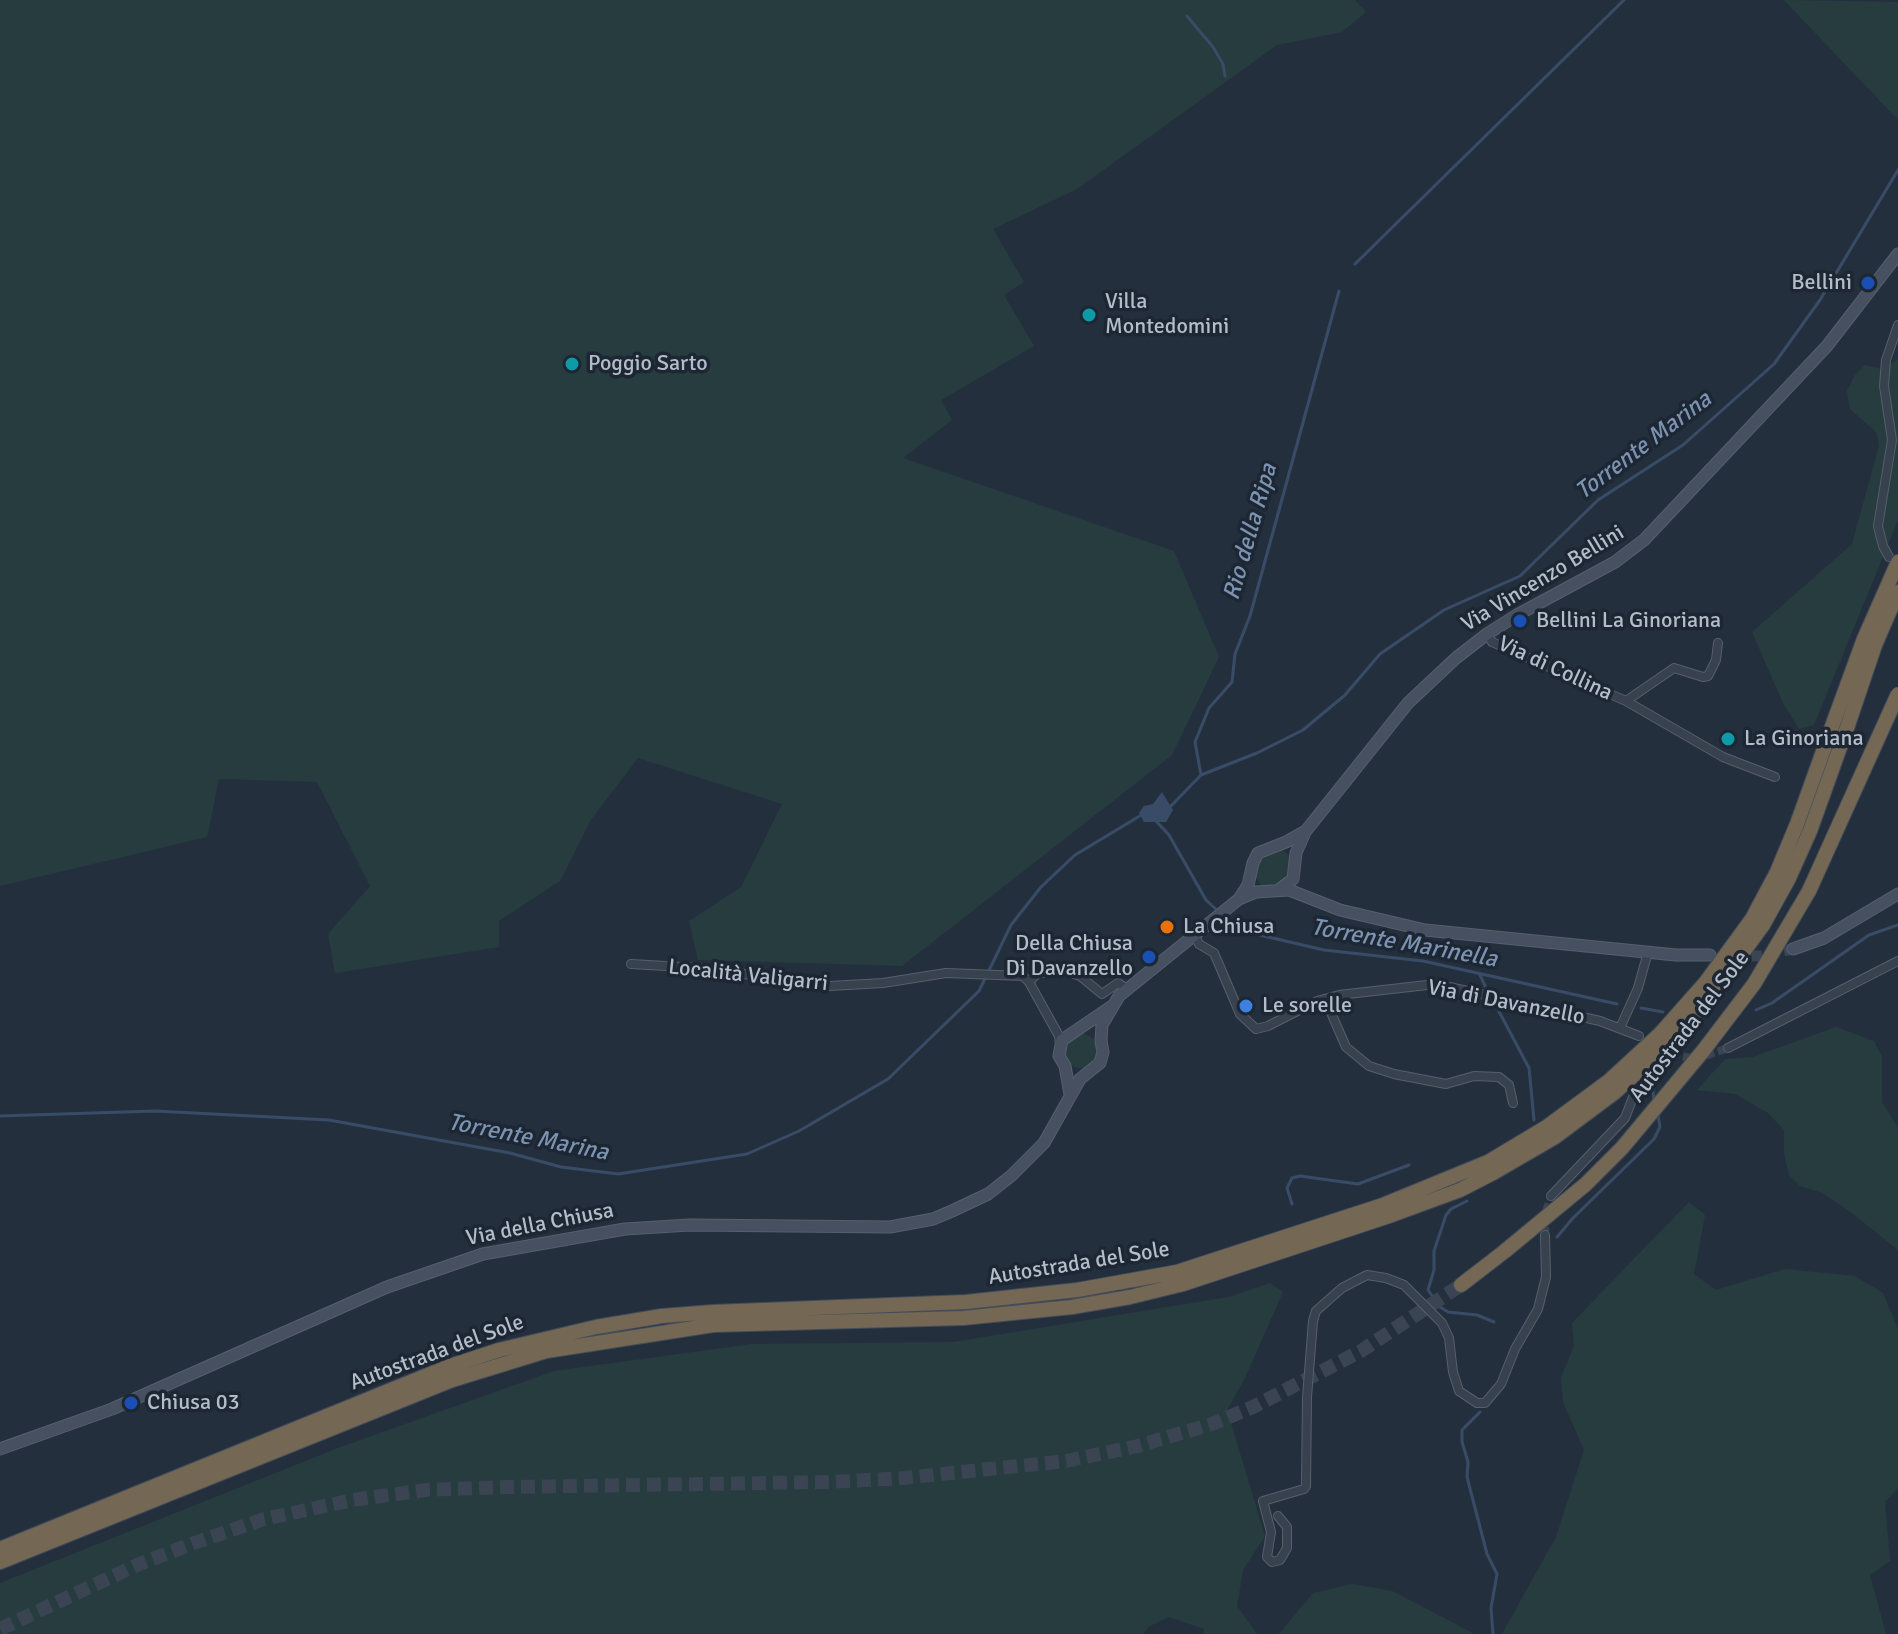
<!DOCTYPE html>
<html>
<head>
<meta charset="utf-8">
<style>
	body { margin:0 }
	canvas { display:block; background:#242f3e }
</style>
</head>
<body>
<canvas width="1898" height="1634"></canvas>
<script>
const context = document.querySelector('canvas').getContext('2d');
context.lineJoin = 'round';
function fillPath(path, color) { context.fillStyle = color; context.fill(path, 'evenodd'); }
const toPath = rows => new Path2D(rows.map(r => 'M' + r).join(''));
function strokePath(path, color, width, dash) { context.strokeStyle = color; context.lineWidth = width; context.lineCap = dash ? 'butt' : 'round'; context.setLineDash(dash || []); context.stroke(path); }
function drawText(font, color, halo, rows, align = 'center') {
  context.font = font + ' Signika,sans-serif'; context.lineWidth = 7; context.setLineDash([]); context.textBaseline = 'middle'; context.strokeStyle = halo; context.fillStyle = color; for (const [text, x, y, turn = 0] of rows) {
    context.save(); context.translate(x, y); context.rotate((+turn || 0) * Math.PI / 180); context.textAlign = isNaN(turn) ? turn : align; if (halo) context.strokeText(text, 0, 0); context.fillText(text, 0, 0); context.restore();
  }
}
fillPath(toPath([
	[0,0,1355,0,1366,12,1342,32,1277,45,1077,189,993,229,1024,282,1004,295,1034,346,941,400,952,420,903,458,1174,551,1219,657,1172,755,902,966,698,960,689,921,741,887,782,804,638,758,590,821,560,881,499,921,499,947,335,973,328,934,370,886,317,782,219,779,207,837,0,886],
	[1784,0,1898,2,1898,120],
	[1898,359,1898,520,1814,725,1799,729,1783,703,1752,632,1852,544,1879,446,1877,433,1850,409,1847,391,1855,375,1865,365,1882,369],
	[1279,848,1293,858,1289,884,1263,888,1253,874,1255,858],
	[1836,1027,1874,1041,1882,1057,1882,1102,1898,1127,1898,1250,1853,1214,1823,1193,1800,1186,1789,1175,1784,1154,1784,1130,1768,1113,1735,1094,1697,1090,1725,1059,1753,1057],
	'1064 1051a17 17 0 1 1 34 0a17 17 0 1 1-34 0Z',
	[1689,1202,1705,1215,1694,1274,1716,1290,1785,1269,1855,1276,1883,1293,1898,1329,1898,1488,1885,1502,1890,1561,1870,1575,1886,1634,1502,1634,1556,1537,1584,1450,1563,1402,1561,1378,1574,1346,1572,1323],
	[1270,1283,1283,1292,1245,1378,1227,1410,1265,1536,1243,1570,1237,1606,1257,1634,1204,1634,1204,1629,1169,1617,1148,1627,1143,1634,0,1634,0,1583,338,1448,554,1371,752,1344,953,1342,1229,1297],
	[1352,1584,1392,1591,1475,1634,1279,1634,1313,1593]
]), '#263c3f');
fillPath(toPath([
	[1162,792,1173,810,1166,822,1144,822,1139,813,1144,806,1153,804]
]), '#394c67');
strokePath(toPath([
	[1187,16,1213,47,1223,64,1225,76],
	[1355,264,1624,0],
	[1201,775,1195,742,1209,708,1232,682,1235,654,1250,616,1339,291],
	[1170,807,1201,775,1257,753,1303,730,1345,695,1380,654,1444,610,1520,576,1598,500,1683,445,1774,364,1820,300,1898,170],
	[1155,820,1169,835,1206,900,1219,912],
	[1224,917,1251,933,1324,950,1423,961,1617,1004],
	[1480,975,1487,990],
	[1494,1002,1529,1068,1534,1120],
	[1641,1008,1663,1012],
	[1756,1010,1772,1003,1869,935,1898,925],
	[1652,1083,1654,1100],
	[0,1116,155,1111,329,1120,510,1153,561,1167,618,1174,747,1154,799,1131,888,1079,979,991,1011,925,1041,887,1075,855,1143,814],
	[1467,1201,1451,1209,1446,1215,1434,1251,1434,1270,1428,1290,1440,1307,1448,1312,1477,1315,1494,1322],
	[1292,1204,1287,1188,1292,1178,1300,1176,1358,1184,1409,1165],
	[1557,1237,1573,1218,1654,1139,1660,1127,1658,1115],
	[1480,1412,1462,1430,1462,1442,1468,1462,1467,1477,1487,1554,1497,1574,1491,1608,1493,1634]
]), '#394c67', 3);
strokePath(toPath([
	[1661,1047,1677,1055,1690,1058,1705,1056,1728,1048],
	[1545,1235,1546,1211,1551,1196]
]), '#3a4453', 8, [8, 4]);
strokePath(toPath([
	[1735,956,1761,956,1793,949]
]), '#3a4453', 11, [11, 5.5]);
strokePath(toPath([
	[0,1629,137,1565,194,1543,264,1519,353,1500,426,1490,508,1487,829,1482,904,1478,1066,1461,1138,1446,1212,1424,1253,1407,1361,1351,1461,1285]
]), '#3a4453', 14, [14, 7]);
const street = toPath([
	[1889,557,1883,546,1878,526,1892,440,1884,386,1886,360,1898,325],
	[1487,634,1492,642,1626,701,1723,757,1775,777],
	[1626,701,1674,668,1703,677,1708,676,1716,660,1718,643],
	[1194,934,1199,944,1214,953,1240,1014,1256,1029,1268,1026,1317,1001,1339,995,1436,984,1600,1021,1639,1036],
	[631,964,700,968,830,986,883,983,946,973,1023,976,1029,982,1059,1036,1060,1045],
	[1029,982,1038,973,1067,971,1080,976,1102,994,1118,983,1127,989],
	[1325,999,1346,1047,1369,1066,1394,1074,1446,1084,1474,1076,1499,1077,1509,1085,1513,1103],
	[1620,1028,1638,988,1648,952],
	[1728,1048,1898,961],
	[1551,1196,1625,1118,1635,1092],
	[1278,1516,1287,1527,1287,1548,1280,1560,1272,1562,1267,1557,1271,1532,1263,1501,1304,1489,1306,1486,1307,1397,1313,1321,1316,1311,1342,1288,1367,1275,1386,1278,1404,1285,1442,1323,1449,1338,1453,1372,1459,1391,1477,1403,1485,1403,1501,1384,1515,1349,1538,1309,1546,1277,1545,1235]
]);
const secondary = toPath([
	[1280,889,1293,879,1296,853,1305,832,1408,703,1456,658,1487,634,1517,615,1615,562,1644,540,1827,346,1898,254],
	[1239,899,1248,885,1253,863,1258,853,1286,842,1304,832],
	[1793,949,1824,938,1898,894],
	[1070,1094,1065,1066,1059,1056,1062,1040,1112,1006],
	[0,1449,112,1409,387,1287,483,1254,625,1229,690,1225,890,1227,933,1219,952,1211,988,1194,1011,1176,1044,1143,1080,1079,1100,1063,1103,1052,1101,1041,1102,1025,1119,996,1239,899,1256,892,1289,890,1340,910,1425,930,1676,955,1710,955]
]);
const highway = toPath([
	[1834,721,1864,639,1898,562],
	[1848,725,1875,645,1898,592],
	[1461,1285,1505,1251],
	[0,1549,450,1366,499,1350,596,1327,662,1316,713,1312,966,1302,1077,1290,1177,1272,1383,1205,1488,1162],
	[0,1562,452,1380,546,1351,713,1325,963,1318,1072,1307,1130,1297,1183,1284,1389,1216,1460,1190,1493,1173]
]);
strokePath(street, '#565f6c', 10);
strokePath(secondary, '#565f6c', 13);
strokePath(highway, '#434c59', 16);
strokePath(street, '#38414e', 8);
strokePath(secondary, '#465061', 11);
strokePath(highway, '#746855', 14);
const highwayBridge = toPath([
	[1488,1162,1548,1126,1609,1081,1660,1034,1706,982,1752,919,1777,872,1797,824,1834,721],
	[1493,1173,1555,1137,1614,1093,1672,1041,1716,989,1763,925,1789,878,1810,831,1848,725],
	[1505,1251,1586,1184,1622,1148,1703,1051,1754,984,1809,891,1898,694]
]);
strokePath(highwayBridge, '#434c59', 16, []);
strokePath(highwayBridge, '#746855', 14);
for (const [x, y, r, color] of [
	[1868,283,8,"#1a4fb4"],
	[1089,315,8,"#0f9aa8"],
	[572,364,8,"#0f9aa8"],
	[1520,621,8,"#1a4fb4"],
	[1728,739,8,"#0f9aa8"],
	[1167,927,8,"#e8710a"],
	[1149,957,8,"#1a4fb4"],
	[1246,1006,8,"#3f7fe0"],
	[131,1403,8,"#1a4fb4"]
]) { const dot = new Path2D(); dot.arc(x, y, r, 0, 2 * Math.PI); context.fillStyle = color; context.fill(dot); strokePath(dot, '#1d2633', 3); }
drawText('22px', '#b4bcc9', '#1d2633', [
	["Bellini",1852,283,"right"],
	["Villa",1105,302],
	["Montedomini",1105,327],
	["Poggio Sarto",588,364],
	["Bellini La Ginoriana",1536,621],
	["La Ginoriana",1744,739],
	["La Chiusa",1183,927],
	["Della Chiusa",1133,944,"right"],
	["Di Davanzello",1133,969,"right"],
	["Le sorelle",1262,1006],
	["Chiusa 03",147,1403]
], 'left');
drawText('22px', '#b4bcc9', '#1d2633', [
	["Via Vincenzo Bellini",1543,579,-31],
	["Via di Collina",1555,669,25],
	["Località Valigarri",748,976,6],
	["Via di Davanzello",1506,1003,11],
	["Autostrada del Sole",1690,1027,-53],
	["Via della Chiusa",540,1225,-11],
	["Autostrada del Sole",1079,1264,-9],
	["Autostrada del Sole",437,1353,-20]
]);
drawText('italic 24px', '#7c92b1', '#1d2633', [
	["Torrente Marina",1644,446,-37],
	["Rio della Ripa",1251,532,-74],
	["Torrente Marinella",1404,944,10],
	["Torrente Marina",528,1138,11]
]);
</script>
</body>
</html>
